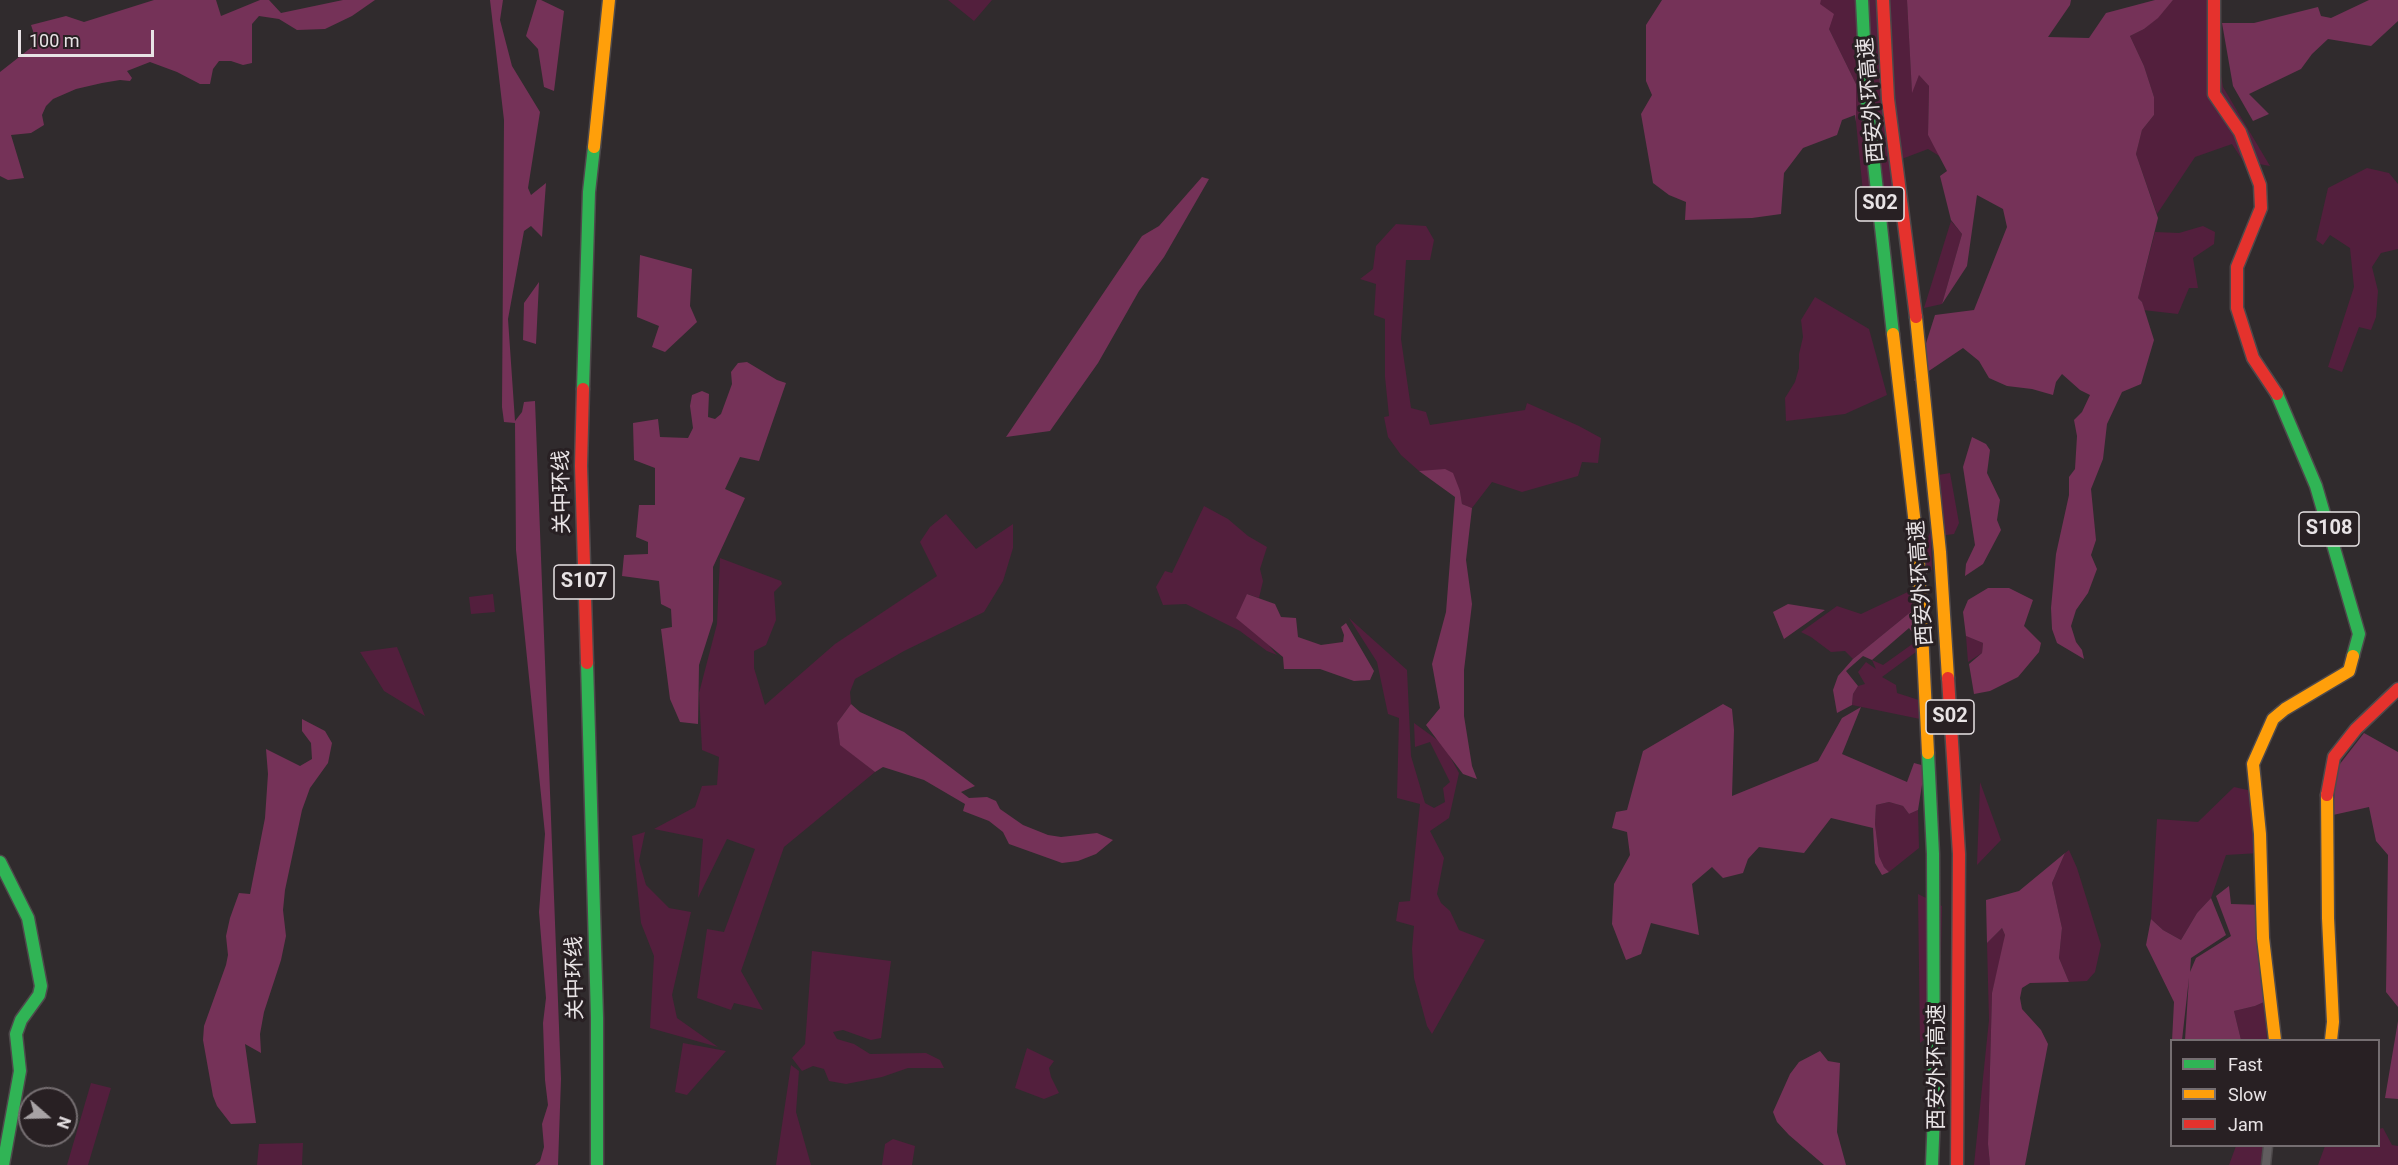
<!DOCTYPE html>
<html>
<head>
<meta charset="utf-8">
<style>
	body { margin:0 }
	#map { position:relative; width:2398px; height:1165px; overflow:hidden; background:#302b2d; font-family:Roboto,sans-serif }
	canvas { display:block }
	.legend { position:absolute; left:2170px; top:1039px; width:210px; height:108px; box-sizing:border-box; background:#282023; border:2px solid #756e71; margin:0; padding:8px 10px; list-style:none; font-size:18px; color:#e8e3e5 }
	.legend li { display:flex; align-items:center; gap:12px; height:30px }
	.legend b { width:30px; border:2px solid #756e71 }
	.north { position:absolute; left:18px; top:1087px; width:60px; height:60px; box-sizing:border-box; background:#282023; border:2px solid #756e71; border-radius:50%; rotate:110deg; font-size:16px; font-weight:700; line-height:24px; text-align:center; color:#e8e3e5 }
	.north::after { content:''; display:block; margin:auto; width:21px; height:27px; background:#a8a3a5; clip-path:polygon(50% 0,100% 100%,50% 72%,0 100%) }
	.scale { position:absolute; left:18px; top:30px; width:136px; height:27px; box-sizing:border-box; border:3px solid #e8e3e5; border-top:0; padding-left:8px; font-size:18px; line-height:21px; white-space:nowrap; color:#e8e3e5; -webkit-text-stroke:4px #282023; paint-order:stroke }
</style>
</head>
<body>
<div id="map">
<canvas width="2398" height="1165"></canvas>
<ul class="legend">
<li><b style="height:8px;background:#30b455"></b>Fast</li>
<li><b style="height:8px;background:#ff9f0a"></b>Slow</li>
<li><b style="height:8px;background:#e5322d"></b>Jam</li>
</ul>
<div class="north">N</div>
<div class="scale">100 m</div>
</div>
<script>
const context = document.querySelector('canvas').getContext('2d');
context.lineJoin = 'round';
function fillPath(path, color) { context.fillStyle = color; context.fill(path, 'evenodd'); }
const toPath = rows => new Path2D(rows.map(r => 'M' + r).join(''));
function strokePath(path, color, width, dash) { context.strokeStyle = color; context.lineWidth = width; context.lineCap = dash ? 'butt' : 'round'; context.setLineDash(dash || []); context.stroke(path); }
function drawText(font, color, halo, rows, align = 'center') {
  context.font = font + ' Roboto,"Noto Sans SC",sans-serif'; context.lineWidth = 6; context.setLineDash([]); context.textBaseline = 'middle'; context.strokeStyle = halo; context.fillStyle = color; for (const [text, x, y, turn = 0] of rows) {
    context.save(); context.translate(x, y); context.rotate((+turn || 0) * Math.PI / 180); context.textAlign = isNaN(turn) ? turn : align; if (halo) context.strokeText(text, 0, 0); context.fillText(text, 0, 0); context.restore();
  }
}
fillPath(toPath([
	[948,0,992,0,974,21],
	[1821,0,1907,0,1912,91,1919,74,1929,86,1928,135,1941,157,1928,149,1899,160,1904,199,1884,213,1865,212,1856,122,1856,84,1829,29,1819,4],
	[2173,0,2209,0,2223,87,2270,166,2243,161,2232,144,2195,157,2157,214,2136,154,2142,130,2154,115,2154,97,2144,66,2130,36,2144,29,2157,18],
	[2367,168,2389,173,2398,184,2398,249,2381,253,2372,267,2378,291,2376,317,2371,330,2359,327,2342,372,2328,367,2354,287,2350,248,2330,235,2323,245,2316,240,2328,188],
	[1951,221,1962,234,1942,304,1924,308],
	[1396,224,1426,226,1434,240,1430,260,1406,260,1401,339,1411,408,1426,412,1430,425,1525,410,1527,403,1579,426,1601,438,1598,463,1582,462,1578,476,1522,492,1492,482,1472,508,1462,504,1460,491,1424,471,1419,471,1401,455,1388,437,1384,417,1389,416,1385,377,1385,319,1374,315,1376,284,1360,279,1373,269,1376,246],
	[2203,226,2215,232,2214,244,2193,258,2198,288,2189,288,2178,314,2143,310,2142,302,2138,298,2155,232,2179,233],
	[1815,297,1869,329,1887,395,1845,414,1786,421,1785,398,1795,382,1799,368,1799,354,1803,337,1801,320],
	[1950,473,1959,523,1954,534,1931,537,1932,570,1914,572,1937,515,1932,476],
	[1204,506,1228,519,1248,536,1267,547,1260,569,1263,581,1259,598,1247,594,1270,647,1277,655,1267,651,1240,631,1186,604,1163,605,1156,587,1165,571,1172,573],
	[946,514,976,549,1013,524,1013,548,1003,581,984,612,904,651,855,679,850,692,851,704,837,723,840,744,875,772,784,847,741,971,763,1010,734,1003,731,1010,697,998,707,929,724,932,755,849,727,839,698,898,703,839,654,829,695,807,702,786,717,785,719,757,702,750,699,693,717,624,720,558,781,581,782,584,774,592,776,620,766,645,754,651,754,668,765,705,835,644,937,576,920,542,930,527],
	[1912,590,1913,610,1853,659,1845,651,1831,652,1811,637,1801,632,1837,606,1861,614],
	[493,594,495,612,471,614,469,597],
	[1349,618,1407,670,1411,756,1425,803,1434,808,1445,802,1443,788,1450,782,1430,742,1415,747,1414,723,1443,744,1459,773,1449,818,1430,831,1444,858,1437,894,1441,903,1450,911,1459,930,1485,940,1432,1034,1427,1026,1414,978,1412,949,1414,926,1396,921,1399,902,1410,901,1420,804,1397,798,1399,718,1388,714,1377,662],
	[1966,636,1983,643,1982,653,1968,662],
	[1918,640,1920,649,1882,677,1896,685,1897,693,1925,702,1925,720,1852,705,1853,694,1858,686,1865,684,1858,672,1866,662,1876,669,1872,660,1883,665],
	[397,647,425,716,384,691,360,652],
	[1980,782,2001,840,1977,865],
	[2234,787,2257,792,2259,853,2226,855,2211,898,2197,913,2181,940,2163,930,2151,919,2157,819,2198,822],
	[1889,802,1903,806,1909,814,1918,810,1919,848,1889,872,1884,867,1879,856,1875,824,1876,805],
	[645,832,639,861,646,885,669,908,691,912,672,995,677,1018,718,1047,650,1028,654,956,641,923,632,836],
	[2069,850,2077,868,2101,945,2095,972,2087,981,2069,982,2059,958,2062,928,2052,883,2065,853],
	[1918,894,1942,906,1940,1004,1930,1035,1920,1043],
	[2002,928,2005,935,2004,947,1992,993,1988,1144,1990,1165,1974,1165,1989,1020,1987,943],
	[812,951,891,961,881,1038,871,1040,843,1030,833,1032,837,1039,854,1044,870,1054,926,1053,940,1060,944,1068,908,1068,882,1077,846,1084,829,1081,824,1069,813,1066,802,1071,792,1058,805,1044],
	[2264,1002,2267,1040,2241,1040,2234,1011,2255,1006],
	[683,1043,726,1051,687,1095,675,1092],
	[1027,1048,1054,1061,1049,1068,1051,1077,1059,1093,1044,1099,1015,1088],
	[791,1065,799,1071,796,1112,811,1165,776,1165],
	[91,1083,111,1088,88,1165,67,1165],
	[2383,1128,2392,1145,2398,1146,2398,1165,2318,1165,2325,1146,2378,1146,2379,1129],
	[893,1139,915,1146,912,1165,882,1165,885,1144],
	[303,1143,302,1165,257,1165,259,1144],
	[2236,1146,2269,1146,2265,1165,2229,1165]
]), '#531f3d');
fillPath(toPath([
	[154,0,216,0,221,16,260,0,269,0,281,13,343,0,375,0,352,16,325,29,297,30,279,19,259,16,252,24,252,63,243,65,231,61,219,61,213,69,210,84,200,84,177,72,150,62,127,71,132,78,130,81,120,80,102,83,76,89,53,99,46,106,42,115,44,125,31,133,11,135,24,178,8,180,0,176,0,72,37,43,31,25,66,16,84,22],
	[490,0,503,0,500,20,512,66,540,112,528,188,531,195,546,183,542,237,531,226,524,231,508,319,515,421,522,412,524,402,535,401,561,1079,558,1165,535,1165,540,1161,544,1147,542,1124,548,1105,545,1080,543,1023,546,998,539,912,545,834,516,550,515,423,504,422,502,407,504,120],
	[537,0,541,0,564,11,554,91,544,87,538,49,526,36],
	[1662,0,1821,0,1820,4,1834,14,1829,29,1856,84,1856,122,1855,115,1842,120,1837,135,1803,148,1784,173,1781,214,1752,218,1685,220,1686,202,1669,195,1653,183,1641,114,1652,95,1646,81,1646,25],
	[1907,0,2071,0,2070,5,2048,37,2089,38,2106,13,2155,0,2173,0,2158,18,2144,29,2130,36,2144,66,2154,97,2154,115,2142,130,2136,154,2158,218,2138,298,2142,302,2154,340,2141,384,2122,392,2107,424,2103,459,2091,489,2096,540,2091,555,2097,569,2088,593,2076,610,2071,626,2076,642,2082,650,2084,659,2057,643,2052,629,2051,608,2056,554,2069,495,2069,477,2075,469,2077,436,2074,420,2082,412,2090,395,2080,390,2062,374,2056,382,2053,395,2032,389,2007,386,1989,378,1979,361,1963,348,1914,381,1935,315,1974,310,2007,227,2003,209,1977,195,1967,266,1942,304,1962,234,1951,220,1940,176,1947,171,1928,135,1929,86,1919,75,1912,93],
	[2369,0,2398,0,2398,21,2371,46,2328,39,2312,54,2301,69,2249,94,2269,114,2253,121,2233,86,2222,23,2254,23,2318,7,2321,16,2331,18],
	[1202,177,1209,179,1164,257,1139,291,1098,363,1050,431,1006,437,1142,236,1159,226],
	[640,255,692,269,690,306,697,322,665,352,652,347,659,326,637,317],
	[539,282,536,344,523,340,524,303],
	[747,362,777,380,786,383,759,461,740,457,725,489,745,498,713,567,713,621,699,665,698,724,680,722,670,699,661,629,672,627,671,609,661,604,659,581,622,576,624,555,648,554,648,542,636,537,639,505,655,505,655,468,634,460,633,423,658,419,660,437,688,438,693,428,690,406,692,395,702,391,709,394,708,417,715,419,721,414,732,384,731,372,738,363],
	[1972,437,1986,444,1990,450,1987,473,2000,500,1997,520,2001,530,1983,564,1965,576,1966,564,1975,545,1963,467],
	[1445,469,1453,473,1460,491,1462,504,1472,508,1466,560,1472,604,1464,670,1464,716,1472,766,1477,779,1463,774,1426,725,1440,708,1432,664,1446,612,1455,497,1419,471],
	[1988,588,2009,588,2033,600,2024,626,2041,643,2039,652,2018,677,1990,691,1974,694,1969,664,1982,653,1983,643,1966,636,1963,612,1968,600],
	[1247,594,1275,604,1281,617,1296,618,1298,637,1321,645,1343,642,1344,635,1341,627,1346,623,1374,671,1370,680,1354,681,1320,669,1284,669,1283,657,1236,618],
	[1788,604,1825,610,1784,639,1773,612],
	[1913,610,1918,640,1909,628,1872,660,1863,656,1846,671,1858,686,1853,694,1852,705,1837,713,1833,690,1838,676,1853,659],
	[851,704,860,712,904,732,975,786,961,792,969,798,987,797,996,801,1000,809,1023,825,1048,835,1061,837,1097,833,1113,840,1096,854,1078,861,1062,863,1009,844,1003,832,989,821,963,811,965,804,924,780,883,767,875,772,840,745,837,723],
	[1723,704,1732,709,1734,730,1732,796,1818,761,1842,718,1861,707,1842,754,1907,782,1914,763,1925,766,1918,810,1909,814,1903,806,1889,802,1876,805,1875,824,1879,856,1884,867,1889,872,1882,875,1875,863,1873,828,1831,818,1804,853,1759,847,1748,859,1743,873,1723,878,1712,867,1692,884,1699,935,1651,923,1641,954,1626,960,1612,924,1614,884,1630,855,1627,832,1612,828,1616,812,1627,810,1643,751],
	[302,719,325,731,332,743,328,763,310,788,302,810,285,890,283,910,286,936,281,960,264,1012,260,1034,261,1053,245,1044,256,1123,231,1124,217,1106,213,1096,203,1040,204,1026,226,965,228,955,226,936,230,918,239,893,250,894,265,818,268,774,266,749,300,766,312,759,311,743,302,731],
	[2364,733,2398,752,2398,1007,2386,992,2388,855,2376,841,2369,807,2333,815,2336,769],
	[2065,853,2052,883,2062,928,2059,958,2069,982,2030,983,2022,988,2020,998,2022,1009,2041,1030,2048,1044,2025,1165,1990,1165,1988,1144,1992,993,2005,935,2002,928,1987,943,1986,900,2019,891],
	[2229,886,2231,904,2262,905,2264,1002,2255,1006,2234,1011,2241,1040,2185,1040,2189,978,2182,1040,2172,1041,2174,1002,2146,945,2151,919,2163,930,2181,940,2197,913,2211,898,2226,935,2191,958,2190,972,2196,958,2231,936,2216,896],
	[2398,1021,2398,1099,2385,1098],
	[1820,1051,1828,1061,1840,1063,1837,1132,1846,1165,1824,1165,1789,1135,1777,1122,1773,1112,1790,1074,1799,1062]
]), '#753258');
const street = toPath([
	[2266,1165,2268,1146]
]);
const fast = toPath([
	[1862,0,1867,101,1893,334],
	[583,389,589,192,594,147],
	[2277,394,2316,486,2359,634,2353,656],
	[587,663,597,1018,597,1165],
	[1928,753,1933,854,1934,1113,1932,1165],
	[0,862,28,918,41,986,39,995,21,1020,16,1034,20,1071,3,1165]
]);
const slow = toPath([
	[594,147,609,0],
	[1916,317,1940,552,1948,678],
	[1893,334,1918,551,1928,753],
	[2327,795,2328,918,2333,1022,2331,1040],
	[2275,1040,2263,938,2260,834,2253,764,2273,719,2285,709,2349,671,2353,656]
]);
const jam = toPath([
	[1883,0,1888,99,1916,317],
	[2214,0,2214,94,2240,132,2260,185,2261,208,2237,267,2237,308,2253,358,2277,394],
	[583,389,581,466,587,663],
	[1948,678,1959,854,1957,1165],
	[2327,795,2334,757,2356,729,2398,689]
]);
strokePath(street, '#4e494b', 11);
strokePath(fast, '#4e494b', 15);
strokePath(slow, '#4e494b', 15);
strokePath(jam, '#4e494b', 15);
strokePath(street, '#615d5f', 8);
strokePath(fast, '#30b455', 12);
strokePath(slow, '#ff9f0a', 12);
strokePath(jam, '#e5322d', 12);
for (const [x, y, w] of [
	[1880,204,48],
	[2329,529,60],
	[584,582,60],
	[1950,717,48]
]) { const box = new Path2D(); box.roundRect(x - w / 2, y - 17, w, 34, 4.5); context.fillStyle = '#282023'; context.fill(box); strokePath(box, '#e8e3e5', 1.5); }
drawText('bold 20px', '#e8e3e5', null, [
	["S02",1880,204],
	["S108",2329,529],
	["S107",584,582],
	["S02",1950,717]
]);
drawText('21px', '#e8e3e5', '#282023', [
	["西安外环高速",1872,100,-95],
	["关中环线",563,492,-91],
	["西安外环高速",1922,583,-94],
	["关中环线",576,978,-91],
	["西安外环高速",1938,1067,-90]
]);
</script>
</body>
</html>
